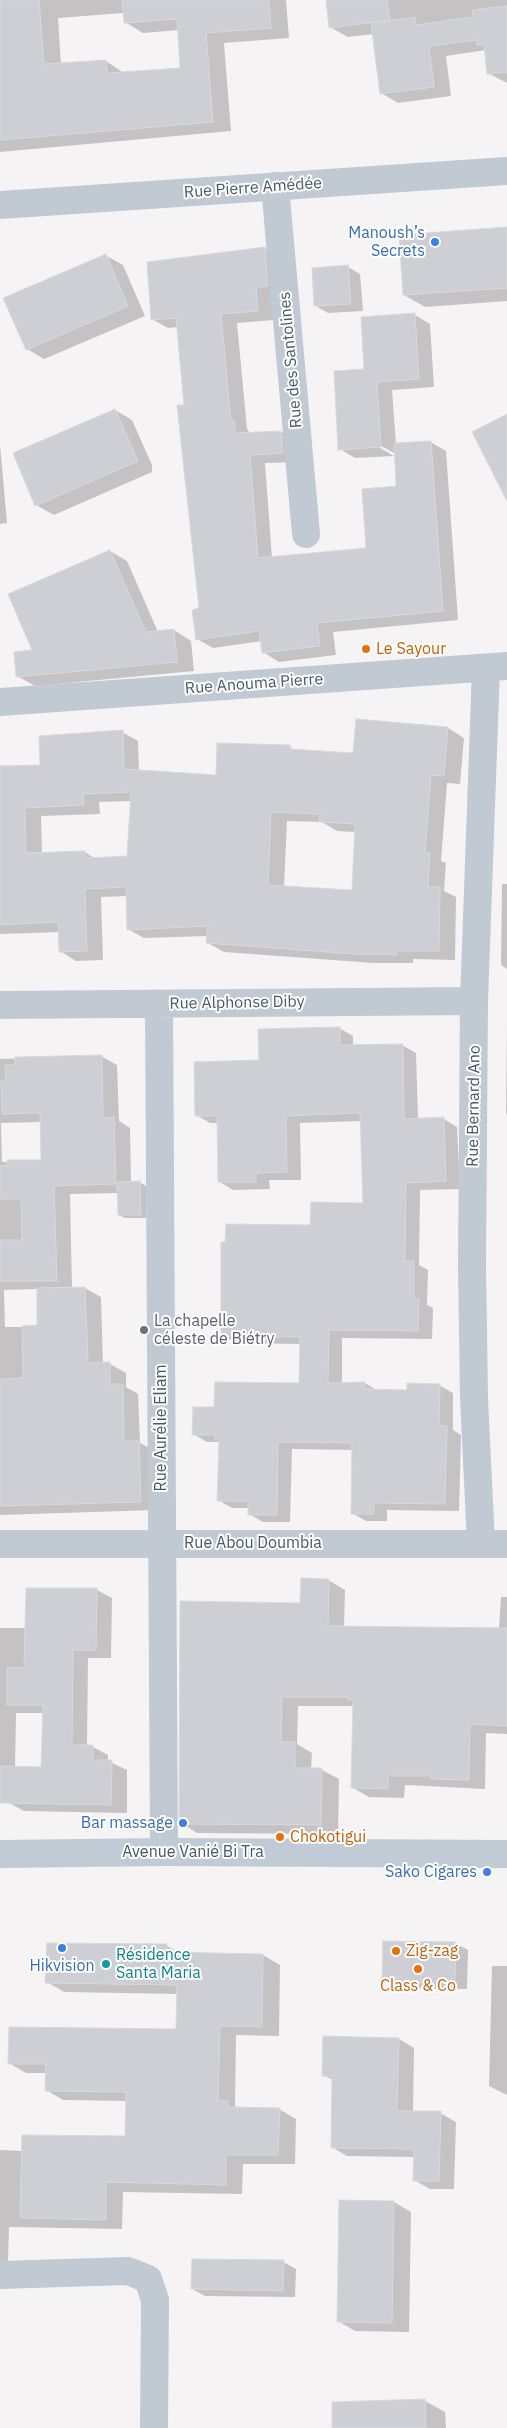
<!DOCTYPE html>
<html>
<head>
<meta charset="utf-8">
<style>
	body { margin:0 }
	canvas { display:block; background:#f5f3f3 }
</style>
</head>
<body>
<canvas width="507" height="2428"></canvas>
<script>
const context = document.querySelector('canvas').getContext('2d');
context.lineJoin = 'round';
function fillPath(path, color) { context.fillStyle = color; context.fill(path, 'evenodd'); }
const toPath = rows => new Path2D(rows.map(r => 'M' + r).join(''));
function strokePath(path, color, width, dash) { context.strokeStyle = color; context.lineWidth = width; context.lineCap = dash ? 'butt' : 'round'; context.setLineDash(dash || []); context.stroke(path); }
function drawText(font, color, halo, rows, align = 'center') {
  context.font = font + ' "IBM Plex Sans",sans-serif'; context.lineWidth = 4; context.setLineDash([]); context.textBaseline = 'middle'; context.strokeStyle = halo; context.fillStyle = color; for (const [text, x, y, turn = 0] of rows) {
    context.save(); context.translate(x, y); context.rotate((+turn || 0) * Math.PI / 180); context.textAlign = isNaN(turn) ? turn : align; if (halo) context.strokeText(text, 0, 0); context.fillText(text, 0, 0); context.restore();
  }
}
fillPath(toPath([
	[0,0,286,0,289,38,224,43,231,131,0,152],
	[124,13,125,22,143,33,179,30,182,69,124,73,106,61,61,64,58,18],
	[327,0,507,0,507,83,488,73,486,50,446,56,451,96,398,103,381,93,374,34,348,37,330,27],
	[507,228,507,301,425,307,404,295],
	[264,248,280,257,274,320,237,323,247,429,250,433,281,432,297,441,298,462,265,463,272,558,367,549,397,487,396,454,376,443,375,445,394,456,355,458,340,449,365,370,415,315,430,324,434,387,392,390,396,444,430,442,446,451,458,620,333,632,336,655,279,662,263,652,262,641,213,648,197,639,201,608,178,327,168,328,152,319],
	[105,255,123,265,145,316,44,359,27,349],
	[348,267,360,274,363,311,328,313,316,306],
	[115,410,132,420,152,465,152,472,54,515,36,505],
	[0,444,7,523,0,524],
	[110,551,127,561,158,632,174,630,191,641,194,671,35,686,17,676,34,651],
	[448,728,464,738,460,784,447,783,441,861,446,863,444,891,456,897,455,960,413,959,413,963,373,963,224,952,208,943,208,936,144,938,128,929,127,896,101,897,103,960,76,961,60,951,60,932,0,934,0,767,41,766,122,732,138,741,139,771,217,776,289,747,296,751,354,754],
	[132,801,128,857,95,859,85,852,42,854,41,816,100,814,99,802],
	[287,821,322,822,337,831,356,832,353,892,284,887],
	[502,884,507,884,507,969,501,965],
	[507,1025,507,1114,506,1114],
	[339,1028,353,1036,353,1046,402,1045,416,1053,418,1119,444,1119,457,1127,460,1189,420,1190,419,1265,428,1270,427,1305,433,1308,432,1339,342,1338,342,1384,365,1383,378,1391,408,1391,439,1385,453,1393,453,1430,461,1435,459,1511,387,1510,387,1521,366,1521,352,1513,354,1450,292,1449,290,1522,263,1522,249,1514,249,1508,232,1508,218,1500,220,1442,207,1442,193,1434,216,1408,301,1384,301,1344,236,1343,222,1335,312,1226,364,1204,362,1121,300,1123,301,1180,269,1180,270,1189,233,1190,220,1182,218,1123,210,1123,196,1115,260,1061],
	[101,1056,117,1065,119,1121,130,1128,131,1182,139,1182,146,1186,146,1218,125,1218,119,1215,118,1193,70,1194,72,1288,85,1288,101,1297,103,1364,110,1364,126,1373,126,1387,138,1394,140,1443,155,1451,156,1510,0,1515,0,1059],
	[41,1122,42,1161,2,1162,1,1123],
	[38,1289,39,1327,5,1327,4,1290],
	[328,1580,345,1590,344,1627,499,1629,501,1597,507,1597,507,1734,486,1733,485,1789,405,1785,404,1798,369,1797,353,1788,354,1706,298,1706,297,1744,312,1753,311,1769,322,1770,339,1779,338,1834,197,1833,181,1823,301,1604],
	[97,1590,112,1598,111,1658,88,1658,87,1747,93,1747,108,1755,108,1761,127,1770,127,1813,24,1811,0,1798,0,1628,26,1628],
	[16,1713,44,1713,42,1768,15,1768],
	[455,1943,468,1950,467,1989,396,1988,384,1981],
	[167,1946,181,1954,263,1955,280,1965,279,2036,236,2035,235,2106,239,2108,279,2109,296,2119,295,2164,243,2164,242,2194,123,2192,122,2229,9,2227,8,2262,0,2262,0,2150,23,2151,126,2138,127,2101,63,2100,46,2090,47,2073,26,2073,9,2063,178,2030,178,1994,64,1992,47,1982],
	[492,1966,507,1966,507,2095,489,2086],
	[399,2039,414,2048,413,2112,440,2113,456,2122,454,2189,430,2189,414,2180,415,2157,347,2156,332,2147,333,2080,323,2075],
	[394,2202,411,2212,409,2332,355,2331,338,2321],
	[283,2262,296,2269,295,2297,205,2296,192,2289],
	[425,2401,445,2412,446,2428,334,2428,333,2403]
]), '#0003');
const building = toPath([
	[0,0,39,0,44,64,106,60,107,73,180,68,177,19,124,23,122,0,269,0,271,28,206,33,213,122,0,140,0,0],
	[326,0,387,0,390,20,329,28,326,0],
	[507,6,507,72,487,74,484,45,477,45,476,40,429,46,434,87,380,94,371,23,415,17,416,25,473,17,472,10,507,6],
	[507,227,507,288,403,295,399,235,507,227],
	[265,247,268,286,256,288,258,311,221,314,231,421,234,420,236,433,281,431,283,453,250,455,258,558,366,548,362,489,396,486,394,443,431,441,443,611,317,623,320,646,262,653,259,631,196,640,192,610,199,608,177,405,184,405,176,318,151,320,147,262,265,247],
	[106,254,128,306,26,350,3,298,106,254],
	[348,265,351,304,314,306,312,268,348,265],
	[415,313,419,379,377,382,381,447,338,450,334,371,364,369,361,317,415,313],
	[115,409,138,461,35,506,13,453,115,409],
	[507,414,507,501,472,432,507,414],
	[110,550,146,632,174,629,177,662,16,677,14,652,32,650,8,594,110,550],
	[356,719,448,727,444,776,431,775,425,852,430,853,428,887,440,887,439,951,397,951,397,955,355,954,206,943,208,926,127,930,126,887,85,889,87,951,59,952,58,922,0,925,0,766,40,765,39,736,123,730,124,769,216,775,217,743,290,745,290,749,353,753,356,719],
	[131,792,127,856,85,858,85,851,26,853,25,808,84,805,83,794,131,792],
	[271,812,320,814,319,822,355,824,352,890,268,885,271,812],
	[340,1027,340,1045,403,1044,404,1119,444,1117,446,1181,406,1183,405,1261,414,1261,414,1299,419,1299,418,1331,329,1330,328,1383,365,1382,365,1389,407,1390,407,1383,440,1384,439,1425,447,1426,445,1504,374,1503,374,1514,351,1514,352,1443,278,1442,277,1515,248,1515,248,1501,217,1501,219,1440,215,1440,215,1435,192,1435,193,1407,214,1407,215,1382,299,1383,300,1337,221,1336,221,1242,225,1242,226,1224,310,1225,311,1202,363,1203,360,1113,286,1116,287,1172,256,1173,256,1182,218,1182,217,1116,195,1116,194,1062,259,1060,258,1029,340,1027],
	[102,1055,103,1118,114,1117,116,1184,54,1186,57,1281,0,1281,0,1240,22,1240,21,1199,0,1199,0,1166,7,1165,7,1160,41,1160,40,1113,2,1114,1,1080,6,1080,5,1065,15,1065,15,1057,102,1055],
	[140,1181,141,1215,118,1215,117,1182,140,1181],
	[85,1287,88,1363,110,1362,110,1384,123,1384,124,1441,139,1441,141,1502,0,1506,0,1379,23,1378,22,1326,37,1325,37,1288,85,1287],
	[301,1578,329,1579,328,1626,507,1628,507,1726,470,1724,469,1780,431,1779,431,1776,388,1776,388,1789,351,1788,353,1700,348,1700,348,1697,282,1697,281,1742,295,1742,295,1768,322,1768,321,1825,179,1824,180,1601,300,1603,301,1578],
	[26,1588,97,1588,96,1650,73,1650,72,1745,93,1745,93,1760,112,1760,111,1805,0,1803,0,1766,41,1767,43,1705,7,1705,7,1667,24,1668,26,1588],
	[383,1941,456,1942,455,1983,382,1982,383,1941],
	[47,1943,167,1944,167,1952,263,1954,262,2027,220,2026,218,2100,228,2101,228,2107,280,2108,278,2155,226,2155,226,2185,106,2182,106,2220,20,2218,22,2135,125,2136,126,2092,45,2091,46,2064,8,2064,9,2027,176,2029,177,1985,45,1983,47,1943],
	[323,2036,399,2038,397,2111,441,2111,439,2181,413,2181,414,2149,331,2148,332,2076,322,2076,323,2036],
	[339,2200,394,2201,392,2323,337,2322,339,2200],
	[192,2259,284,2260,283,2291,191,2289,192,2259],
	[425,2399,426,2428,332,2428,332,2402,425,2399]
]);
fillPath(building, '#cdcfd5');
strokePath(building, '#d7d9de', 1);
strokePath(toPath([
	[275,186,306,534],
	[0,205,507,171],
	[0,702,507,666],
	[159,1004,164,1852],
	[0,1005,474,1001],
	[0,1544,507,1544],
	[481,1544,474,1398,472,1266,474,1001,486,668],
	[0,2275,128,2271,148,2279,155,2300,154,2428]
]), '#c1cad2', 28);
strokePath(toPath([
	[0,1854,164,1852,507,1854]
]), '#c1cbd6', 28);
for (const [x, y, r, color] of [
	[435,242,5,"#3f7fe0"],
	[366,649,5,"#e8710a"],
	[144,1330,5,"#6b7280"],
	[183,1823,5,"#3f7fe0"],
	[280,1837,5,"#e8710a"],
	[487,1872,5,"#3f7fe0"],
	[62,1948,5,"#3f7fe0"],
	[396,1951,5,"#e8710a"],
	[106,1964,5,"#0f9aa8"],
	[418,1969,5,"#e8710a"]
]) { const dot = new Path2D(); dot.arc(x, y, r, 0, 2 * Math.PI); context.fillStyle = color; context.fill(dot); strokePath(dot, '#fff', 2); }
drawText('16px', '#4a5661', '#fff', [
	["Rue Pierre Amédée",253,188,-4],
	["Rue des Santolines",291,360,-95],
	["Rue Anouma Pierre",254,684,-4],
	["Rue Alphonse Diby",237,1003,-1],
	["Rue Bernard Ano",474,1106,-89],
	["Rue Aurélie Eliam",161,1428,-90],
	["Rue Abou Doumbia",253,1543],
	["Avenue Vanié Bi Tra",193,1852]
]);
drawText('16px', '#366cbe', '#fff', [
	["Manoush’s",425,233],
	["Secrets",425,251],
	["Bar massage",173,1823],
	["Sako Cigares",477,1872],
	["Hikvision",62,1966,"center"]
], 'right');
drawText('16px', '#c56008', '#fff', [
	["Le Sayour",376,649],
	["Chokotigui",290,1837],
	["Zig-zag",406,1951],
	["Class & Co",418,1986,"center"]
], 'left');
drawText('16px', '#5b616d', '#fff', [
	["La chapelle",154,1321],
	["céleste de Biétry",154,1339]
], 'left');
drawText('16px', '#0d838f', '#fff', [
	["Résidence",116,1955],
	["Santa Maria",116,1973]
], 'left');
</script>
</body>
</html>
